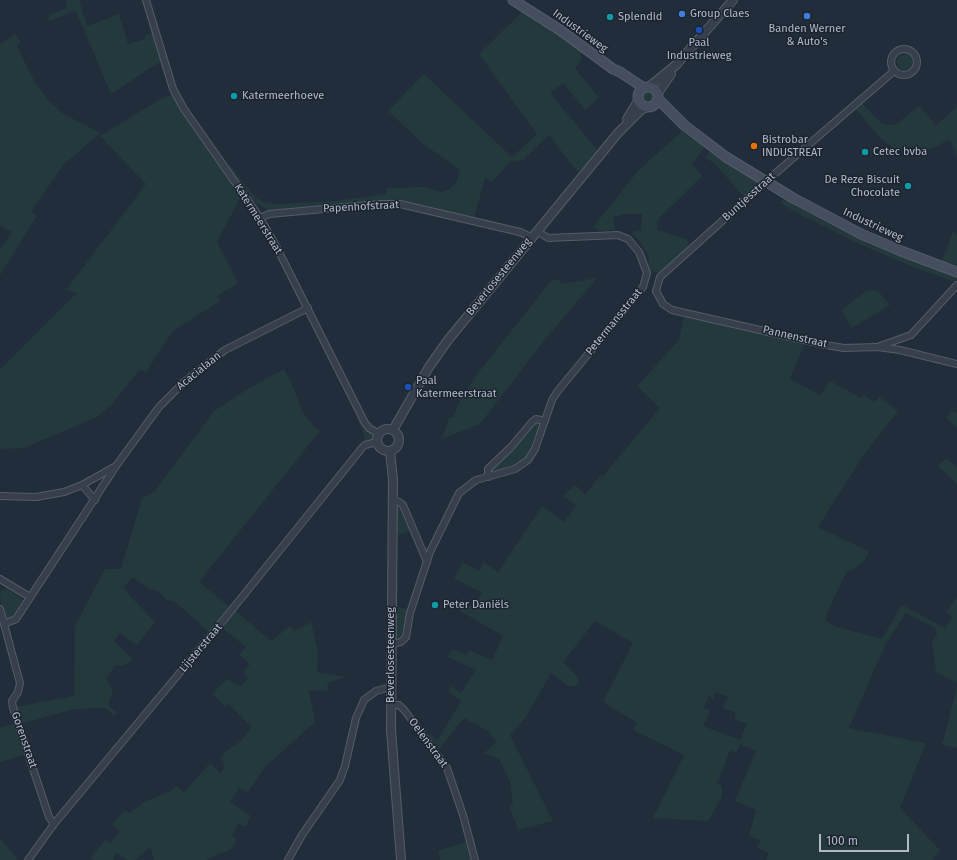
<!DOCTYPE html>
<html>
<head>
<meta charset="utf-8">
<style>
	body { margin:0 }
	#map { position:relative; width:957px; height:860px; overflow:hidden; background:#222d3b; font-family:"Fira Sans",sans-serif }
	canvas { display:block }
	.scale { position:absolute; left:819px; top:834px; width:90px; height:18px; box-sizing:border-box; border:2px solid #b1b9c7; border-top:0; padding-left:5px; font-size:12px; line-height:14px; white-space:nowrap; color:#b1b9c7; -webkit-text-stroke:3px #1b2430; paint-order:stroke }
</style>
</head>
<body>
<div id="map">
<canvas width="957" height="860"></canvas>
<div class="scale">100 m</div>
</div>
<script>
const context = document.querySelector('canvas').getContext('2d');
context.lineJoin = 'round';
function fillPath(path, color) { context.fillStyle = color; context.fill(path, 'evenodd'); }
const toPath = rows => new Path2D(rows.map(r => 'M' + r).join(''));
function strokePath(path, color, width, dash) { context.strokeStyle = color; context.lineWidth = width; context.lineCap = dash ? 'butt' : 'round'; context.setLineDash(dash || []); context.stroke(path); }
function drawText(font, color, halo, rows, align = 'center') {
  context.font = font + ' "Fira Sans",sans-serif'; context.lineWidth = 3; context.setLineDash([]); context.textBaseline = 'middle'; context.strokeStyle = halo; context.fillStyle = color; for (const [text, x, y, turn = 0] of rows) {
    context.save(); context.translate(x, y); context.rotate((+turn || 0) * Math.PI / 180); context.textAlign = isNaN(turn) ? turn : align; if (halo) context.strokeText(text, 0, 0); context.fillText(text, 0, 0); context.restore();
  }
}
fillPath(toPath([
	[66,0,79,0,87,26,119,14,128,44,145,39,145,36,153,33,161,61,111,94,76,11,46,22,51,14,67,8],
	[523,11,581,51,581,61,575,68,599,98,585,110,563,83,550,93,598,151,578,173,549,135,523,160,510,162,492,182,485,178,474,218,404,202,386,201,274,212,268,210,254,202,215,146,255,197,263,202,279,204,334,201,386,194,387,188,424,187,442,192,449,189,456,183,460,170,422,143,388,111,424,74,512,157,537,134,479,54],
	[15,34,21,42,17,46,28,69,35,82,48,100,62,113,100,133,63,165,31,212,37,216,0,275,0,249,12,232,0,225,0,44],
	'897 62a8 8 0 1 1 16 0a8 8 0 1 1-16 0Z',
	'642 97a6 6 0 1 1 12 0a6 6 0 1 1-12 0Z',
	[171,95,174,96,196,132,241,196,217,242,238,283,217,296,220,301,173,331,146,372,140,369,112,404,97,417,24,448,0,449,0,370,77,293,66,290,146,184,100,136,164,97],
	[862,103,882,124,895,125,919,106,936,125,957,107,957,157,950,139,932,149,895,149,880,138,855,108],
	[682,131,705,147,692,164,702,176,658,219,657,230,686,239,688,241,690,248,662,274,648,270,649,259,647,253,638,239,632,234,635,231,641,231,642,214,626,214,613,217,615,230,599,231,593,227,638,171],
	[710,151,757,182,756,187,745,198,716,165,705,157],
	[783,199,835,227,879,247,957,278,955,282,913,267,866,247,797,213,780,203],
	[953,232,957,235,957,266,942,261],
	[597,278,543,342,480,424,442,439,449,417,453,418,460,400,478,373,551,281,559,279,560,284],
	[873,290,878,291,890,305,852,328,841,310,866,291],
	[684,315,805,342,790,379,820,395,830,381,861,398,864,395,875,402,879,397,898,411,865,453,818,527,868,551,868,556,862,563,846,573,827,613,826,621,834,626,882,639,902,605,945,628,953,617,946,612,957,597,957,683,936,672,932,642,937,635,935,628,906,613,885,645,849,728,926,743,900,808,940,850,932,860,766,860,769,854,757,847,761,840,749,836,756,810,735,801,756,751,740,744,736,753,730,750,717,784,722,786,722,797,708,821,653,818,684,755,633,730,637,723,603,702,633,643,595,621,563,662,578,677,579,683,575,686,568,686,551,673,526,717,510,735,553,821,518,830,509,805,513,804,510,782,499,759,484,753,497,742,488,731,464,718,439,749,428,735,431,734,437,741,461,701,448,692,451,686,461,693,476,670,448,657,452,649,466,655,469,650,492,660,503,636,460,611,465,603,475,607,482,593,454,578,463,562,479,571,484,562,498,572,542,506,564,522,576,506,563,496,575,485,585,494,601,475,603,476,660,408,637,386,679,340],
	[716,692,728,697,723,708,736,713,734,719,747,724,740,740,703,726,710,711,704,708,709,696,713,699],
	[284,369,291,382,302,411,315,428,320,431,199,582,231,608,210,633,174,601,167,600,158,591,150,589,132,577,124,587,130,596,155,622,137,645,120,633,114,641,133,659,124,666,116,665,106,678,113,692,108,705,117,713,114,716,106,708,74,709,21,724,16,707,74,696,75,626,105,569,121,569,142,498,154,492,214,411,246,390],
	[952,411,957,413,957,427,946,418],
	[360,419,365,428,373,435,372,440,365,442,363,432,358,420],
	[535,421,540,422,541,425,533,448,527,458,515,466,490,474,489,471],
	[947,459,957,467,957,484,938,466,943,461],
	[397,504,400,505,411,530,396,536],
	[6,588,20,597,23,601,15,615,8,619,5,618,0,599,1,591],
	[396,607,408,609,402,636,399,638,396,637],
	[236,611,271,641,290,626,295,631,311,622,318,651,317,672,347,677,327,683,329,691,309,690,315,722,265,767,248,792,239,788,230,802,251,816,245,827,238,824,232,836,237,839,232,848,226,852,207,858,208,860,154,860,150,847,135,860,128,860,116,853,113,860,94,860,91,857,106,839,111,843,120,831,112,824,125,810,129,813,146,801,171,791,176,786,184,792,210,763,220,773,225,766,221,758,224,753,241,741,252,727,228,704,226,707,212,694,227,679,241,686,248,678,243,672,250,664,239,655,246,647,222,628],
	[957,687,957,748,942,745],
	[15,723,26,754,0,762,0,728],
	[0,838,18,860,0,860],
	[468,841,473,860,440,860,438,851]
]), '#24393c');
const minor = toPath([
	[146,0,173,89,184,109,260,218,275,244,365,423,369,428,379,434],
	'891 62a13 13 0 1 1 26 0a13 13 0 1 1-26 0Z',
	[260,218,269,214,379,204,400,204,520,232,531,237],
	[656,291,660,277,770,178,894,71],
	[656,291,663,304,672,310,826,345,844,348,877,347,900,350,957,364],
	[880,346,911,335,957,285],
	[488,477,488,469,511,447,532,422,536,419,545,421],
	[82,485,95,500],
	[0,496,36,497,64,492,82,485,116,466],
	[392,500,399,502,403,505,427,562],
	[0,579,30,597],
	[0,609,20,683,18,692,12,701,13,708,49,817,54,824],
	[4,624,16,619,116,466,159,407,183,383,225,350,308,308],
	[391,644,401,642,406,637,410,613,430,552,459,493,476,480,515,469,528,460,535,449,552,400,557,392,643,287,647,273,639,252,628,239,618,235,548,238,537,231],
	[391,705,399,705,405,711,447,768,463,815,475,860],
	[28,860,54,824,226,617,362,448,365,445,377,442],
	[288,860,302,835,340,780,345,766,356,718,364,700,376,691,391,687]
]);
const tertiary = toPath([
	[649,87,676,65,733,0],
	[658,93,671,74],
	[627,119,638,101],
	'377 440a11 11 0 1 1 22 0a11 11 0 1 1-22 0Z',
	[393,430,429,367,448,340,618,133,642,109,647,107],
	[390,451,393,480,391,730,401,860]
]);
const secondary = toPath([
	[513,0,560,30,613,69,620,72,644,88],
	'638 97a10 10 0 1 1 20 0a10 10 0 1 1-20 0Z',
	[658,99,684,125,726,157,793,198,861,234,901,251,957,272]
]);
strokePath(minor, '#545c69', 8);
strokePath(tertiary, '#545c69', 10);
strokePath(secondary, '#545c69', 11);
strokePath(minor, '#363f4b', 6);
strokePath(tertiary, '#363f4b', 8);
strokePath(secondary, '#444e5e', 9);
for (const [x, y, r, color] of [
	[682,14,4,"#3f7fe0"],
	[807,16,4,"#3f7fe0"],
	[610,17,4,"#0f9aa8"],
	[699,30,4,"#1a4fb4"],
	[234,96,4,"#0f9aa8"],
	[754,146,4,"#e8710a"],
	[865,152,4,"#0f9aa8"],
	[908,186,4,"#0f9aa8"],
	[408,387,4,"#1a4fb4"],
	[435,605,4,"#0f9aa8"]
]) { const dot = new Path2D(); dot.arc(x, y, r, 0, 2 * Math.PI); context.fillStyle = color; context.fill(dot); strokePath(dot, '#1b2430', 1.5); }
drawText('11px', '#b1b9c7', '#1b2430', [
	["Group Claes",690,14],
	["Splendid",618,17],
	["Banden Werner",807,29,"center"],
	["& Auto's",807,42,"center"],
	["Paal",699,43,"center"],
	["Industrieweg",699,56,"center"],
	["Katermeerhoeve",242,96],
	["Bistrobar",762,140],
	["INDUSTREAT",762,153],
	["Cetec bvba",873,152],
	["De Reze Biscuit",900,180,"right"],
	["Chocolate",900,193,"right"],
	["Paal",416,381],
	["Katermeerstraat",416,394],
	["Peter Daniëls",443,605]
], 'left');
drawText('11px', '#b1b9c7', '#1b2430', [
	["Industrieweg",580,31,36],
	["Buntjesstraat",749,197,-42],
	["Papenhofstraat",361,207,-3],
	["Katermeerstraat",258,219,58],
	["Industrieweg",873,225,25],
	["Beverlosesteenweg",499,277,-51],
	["Petermansstraat",614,322,-51],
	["Pannenstraat",795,337,13],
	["Acacialaan",199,371,-39],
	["Lijsterstraat",201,648,-50],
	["Beverlosesteenweg",391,655,-90],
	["Gorenstraat",24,740,71],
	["Oelenstraat",428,743,54]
]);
</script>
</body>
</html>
